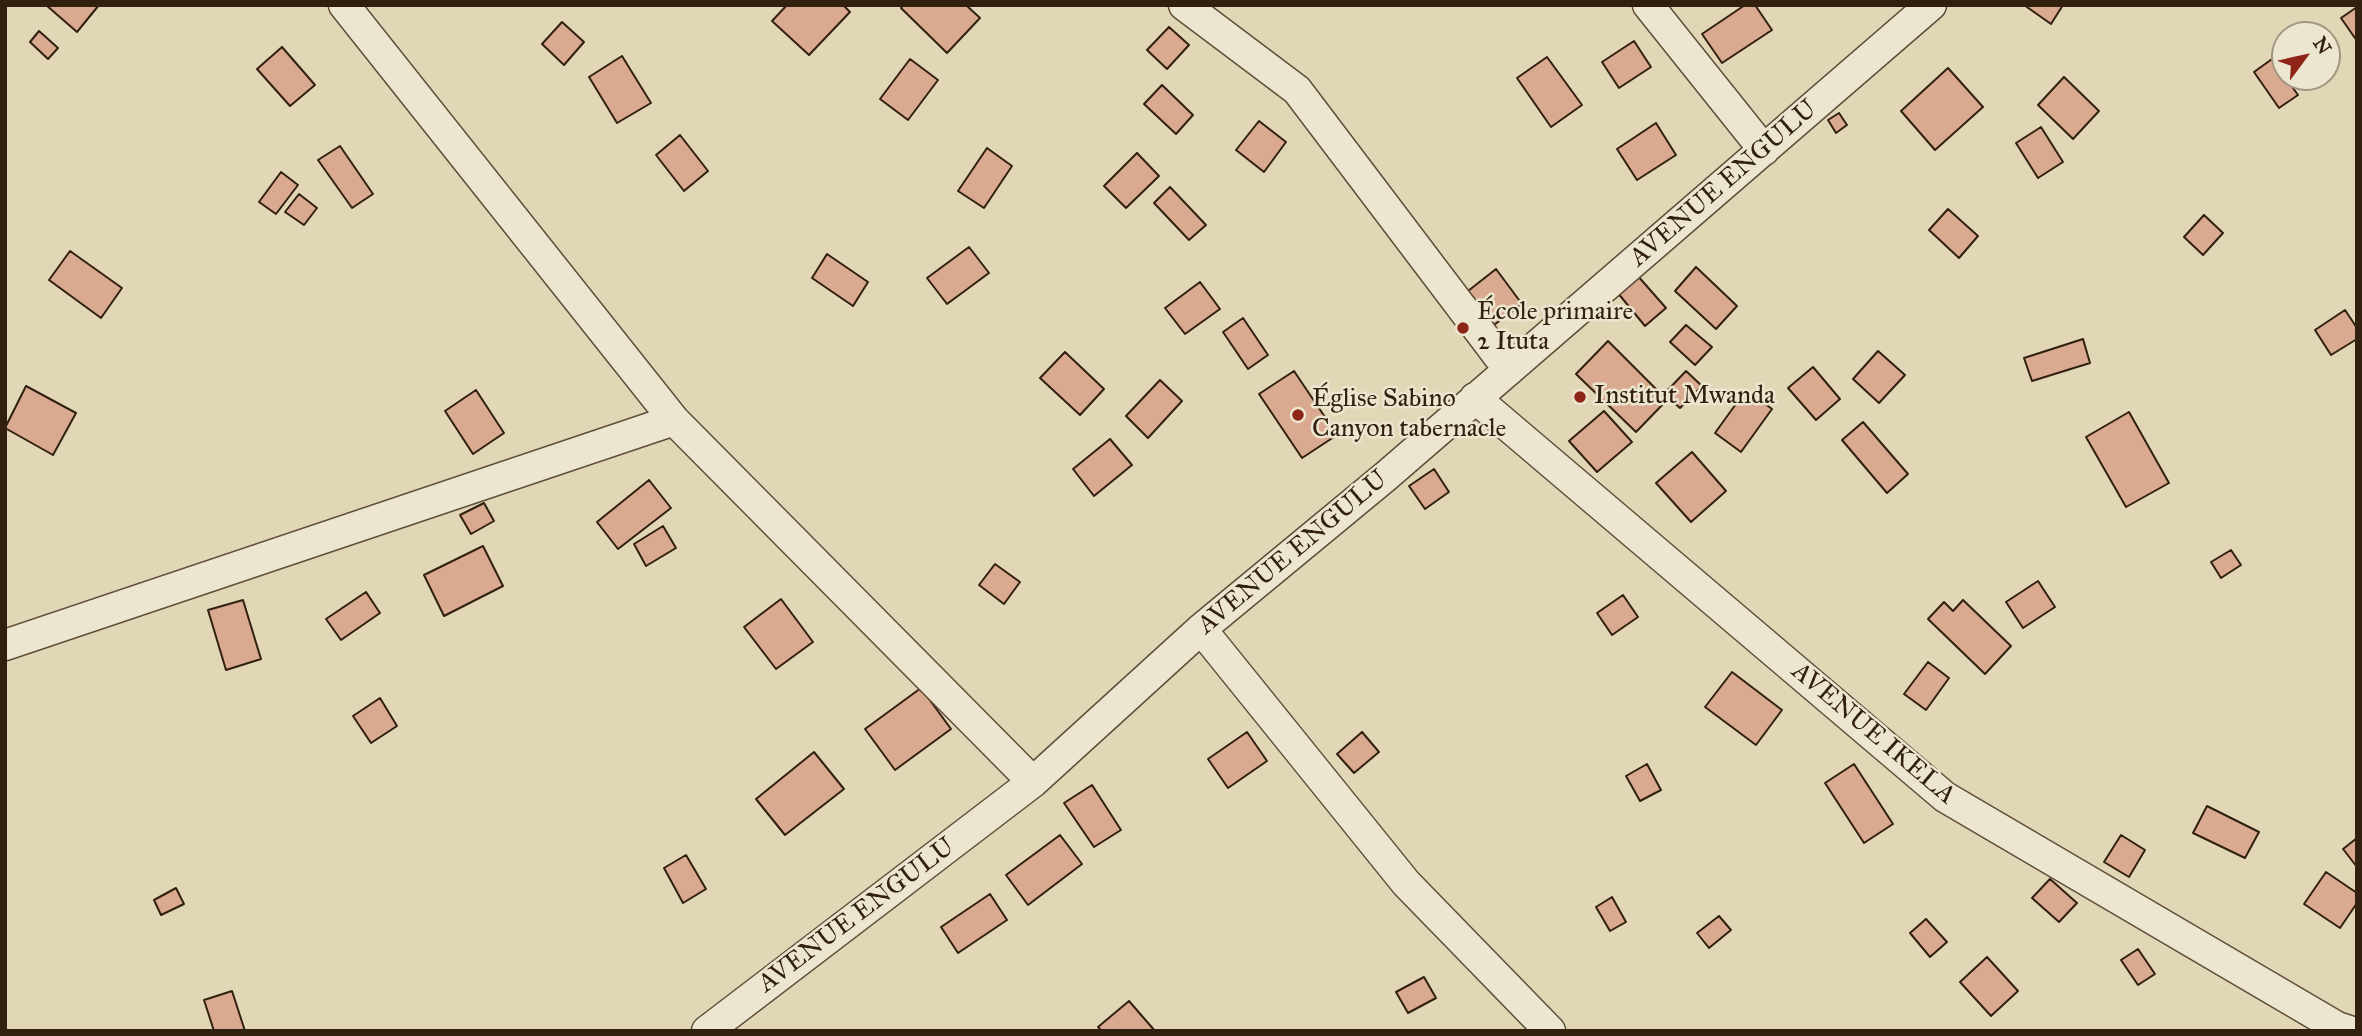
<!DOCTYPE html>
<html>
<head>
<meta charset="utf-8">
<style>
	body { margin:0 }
	#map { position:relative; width:2362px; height:1036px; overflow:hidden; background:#e1d7b7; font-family:"IM FELL Great Primer",serif }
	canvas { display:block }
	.frame { position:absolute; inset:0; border:7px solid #32200f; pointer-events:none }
	.north { position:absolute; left:2271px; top:21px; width:70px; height:70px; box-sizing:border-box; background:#ece5d0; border:2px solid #a29683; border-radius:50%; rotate:57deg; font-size:19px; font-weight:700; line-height:28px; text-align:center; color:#32200f }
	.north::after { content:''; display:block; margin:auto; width:24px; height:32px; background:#8f2418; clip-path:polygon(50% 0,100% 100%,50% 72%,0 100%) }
</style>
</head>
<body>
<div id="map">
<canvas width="2362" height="1036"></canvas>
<div class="frame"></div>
<div class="north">N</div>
</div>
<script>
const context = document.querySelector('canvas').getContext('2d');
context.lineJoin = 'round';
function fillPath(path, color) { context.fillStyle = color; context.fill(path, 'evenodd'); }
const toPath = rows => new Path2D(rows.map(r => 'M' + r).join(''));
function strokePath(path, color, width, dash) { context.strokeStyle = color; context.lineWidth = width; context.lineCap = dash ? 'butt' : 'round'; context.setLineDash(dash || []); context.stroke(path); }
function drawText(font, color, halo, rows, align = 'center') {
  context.font = font + ' "IM FELL Great Primer",serif'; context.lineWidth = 5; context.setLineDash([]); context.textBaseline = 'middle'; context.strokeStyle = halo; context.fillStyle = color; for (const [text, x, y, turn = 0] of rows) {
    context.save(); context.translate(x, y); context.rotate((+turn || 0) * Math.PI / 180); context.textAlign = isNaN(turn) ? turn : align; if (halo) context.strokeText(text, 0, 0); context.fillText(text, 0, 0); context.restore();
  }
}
const building = toPath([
	[46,5,99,5,77,32,46,5],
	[787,5,843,5,850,12,809,55,772,21,787,5],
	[903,5,966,5,980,18,947,53,901,8,903,5],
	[1745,5,1755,5,1772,30,1722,63,1702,34,1745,5],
	[2024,5,2063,5,2051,24,2024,5],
	[2357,7,2357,41,2341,18,2357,7],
	[562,22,584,42,564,65,542,44,562,22],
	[1169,27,1189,45,1167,69,1147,50,1169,27],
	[39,31,58,48,48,59,30,42,39,31],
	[1634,41,1651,67,1619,88,1602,62,1634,41],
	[282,47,315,85,290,106,257,69,282,47],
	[622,56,651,103,617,123,589,77,622,56],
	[1547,57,1582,105,1551,127,1517,78,1547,57],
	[910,59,938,80,908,120,880,99,910,59],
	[2272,59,2298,95,2279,108,2254,72,2272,59],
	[1948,68,1983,107,1935,150,1901,111,1948,68],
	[2064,77,2099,111,2073,139,2038,105,2064,77],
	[1162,85,1193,115,1176,134,1144,104,1162,85],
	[1839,113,1847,125,1836,133,1828,120,1839,113],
	[1259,121,1286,142,1264,172,1236,150,1259,121],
	[1656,123,1676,155,1637,180,1617,149,1656,123],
	[2041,127,2063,162,2038,178,2016,143,2041,127],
	[680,135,708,171,684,191,656,155,680,135],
	[340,146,373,194,352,208,318,160,340,146],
	[987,148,1012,166,984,208,958,191,987,148],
	[1137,153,1159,176,1126,208,1104,186,1137,153],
	[281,172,298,185,276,214,259,202,281,172],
	[1170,187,1206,225,1189,240,1154,203,1170,187],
	[299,194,317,208,304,225,285,212,299,194],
	[1948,209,1978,236,1959,258,1929,230,1948,209],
	[2204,215,2223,233,2203,255,2184,237,2204,215],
	[969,247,989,273,947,304,927,278,969,247],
	[70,251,122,288,101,318,49,280,70,251],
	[827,254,868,282,853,306,812,278,827,254],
	[1696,267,1737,306,1716,329,1675,291,1696,267],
	[1496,269,1522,304,1494,325,1468,291,1496,269],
	[1637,275,1666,308,1645,326,1617,292,1637,275],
	[1200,282,1220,309,1185,334,1165,308,1200,282],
	[2345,310,2357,328,2357,339,2331,355,2315,330,2345,310],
	[1243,318,1268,355,1248,369,1223,332,1243,318],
	[1686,325,1712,347,1695,365,1670,342,1686,325],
	[2083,339,2090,363,2032,381,2024,358,2083,339],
	[1608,341,1667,400,1636,432,1576,374,1608,341],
	[1878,351,1905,375,1879,403,1853,379,1878,351],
	[1065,352,1104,389,1080,415,1040,378,1065,352],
	[1813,367,1840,399,1816,420,1788,388,1813,367],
	[1294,371,1337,435,1302,458,1259,394,1294,371],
	[1686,371,1702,386,1680,408,1664,394,1686,371],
	[1160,380,1182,401,1148,438,1126,416,1160,380],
	[26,386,76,413,53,455,5,428,26,386],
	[476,390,504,433,473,454,445,411,476,390],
	[1746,390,1772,409,1741,452,1715,433,1746,390],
	[1604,411,1632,442,1597,472,1569,441,1604,411],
	[2129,412,2169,483,2126,507,2086,437,2129,412],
	[1863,422,1908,474,1887,493,1842,440,1863,422],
	[1110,439,1132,465,1094,496,1073,469,1110,439],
	[1692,452,1726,491,1691,522,1656,483,1692,452],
	[1434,469,1449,492,1425,509,1409,486,1434,469],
	[649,480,671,508,618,549,597,522,649,480],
	[484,503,494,521,471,534,460,515,484,503],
	[663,526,676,548,646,566,634,544,663,526],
	[483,546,503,586,444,616,424,575,483,546],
	[2231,550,2241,565,2221,578,2211,562,2231,550],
	[995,564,1020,582,1004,604,979,585,995,564],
	[2038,581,2055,607,2023,628,2006,602,2038,581],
	[366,592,380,613,341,640,326,619,366,592],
	[1623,595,1638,617,1612,635,1597,613,1623,595],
	[781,599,813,642,776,669,744,627,781,599],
	[243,600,261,659,226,670,208,610,243,600],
	[1963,600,2011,646,1985,674,1928,619,1944,602,1953,611,1963,600],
	[1928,662,1949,678,1926,710,1904,694,1928,662],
	[1732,672,1782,710,1756,745,1705,707,1732,672],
	[921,688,951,729,895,770,865,729,921,688],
	[380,698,397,726,371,743,353,716,380,698],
	[1247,732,1267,761,1228,788,1208,759,1247,732],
	[1362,732,1379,752,1354,773,1337,754,1362,732],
	[814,752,844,789,785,835,756,799,814,752],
	[1647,764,1661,790,1640,801,1626,776,1647,764],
	[1854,764,1893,824,1864,843,1825,783,1854,764],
	[1092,785,1121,830,1094,847,1064,803,1092,785],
	[2207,806,2259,832,2245,858,2193,833,2207,806],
	[1060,835,1082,864,1028,905,1006,875,1060,835],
	[2121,835,2145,850,2129,877,2104,862,2121,835],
	[2357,838,2357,867,2343,849,2357,838],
	[686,855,706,889,683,903,664,868,686,855],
	[2326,872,2357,893,2357,903,2340,928,2304,904,2326,872],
	[2050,879,2077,903,2059,922,2032,898,2050,879],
	[176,888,184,904,161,915,154,900,176,888],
	[990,894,1007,920,958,953,941,927,990,894],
	[1612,897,1626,922,1610,931,1596,907,1612,897],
	[1719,916,1731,930,1709,948,1697,933,1719,916],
	[1926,919,1947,942,1930,957,1910,933,1926,919],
	[2138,949,2155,974,2138,985,2121,960,2138,949],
	[1987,957,2018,991,1991,1016,1960,982,1987,957],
	[1424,977,1436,998,1408,1013,1396,992,1424,977],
	[232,991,245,1031,214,1031,204,1000,232,991],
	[1129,1001,1155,1031,1102,1031,1098,1027,1129,1001]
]);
fillPath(building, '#d9a990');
strokePath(building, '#32200f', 2);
const street = toPath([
	[344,5,674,420,1033,782],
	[1184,5,1297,90,1509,370],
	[1648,5,1764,150],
	[1475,398,1945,797,2337,1027,2349,1031],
	[1201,629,1406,883,1550,1031],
	[5,645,674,420],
	[707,1031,1033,782,1201,629,1385,477,1931,5]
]);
strokePath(street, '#5e4e39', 33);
strokePath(street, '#ece5d0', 30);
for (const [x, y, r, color] of [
	[1463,328,7,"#8f2418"],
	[1580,397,7,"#8f2418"],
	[1298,415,7,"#8f2418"]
]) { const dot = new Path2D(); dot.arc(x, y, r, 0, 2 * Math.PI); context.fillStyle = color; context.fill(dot); strokePath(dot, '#ece5d0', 2.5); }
drawText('26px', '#32200f', '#ece5d0', [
	["AVENUE ENGULU",1724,184,-41],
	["AVENUE ENGULU",1293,553,-40],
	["AVENUE IKELA",1873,734,40],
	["AVENUE ENGULU",857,916,-37]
]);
drawText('26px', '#32200f', '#ece5d0', [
	["École primaire",1477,313],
	["2 Ituta",1477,343],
	["Institut Mwanda",1594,397],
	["Église Sabino",1312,400],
	["Canyon tabernacle",1312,430]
], 'left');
</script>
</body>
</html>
